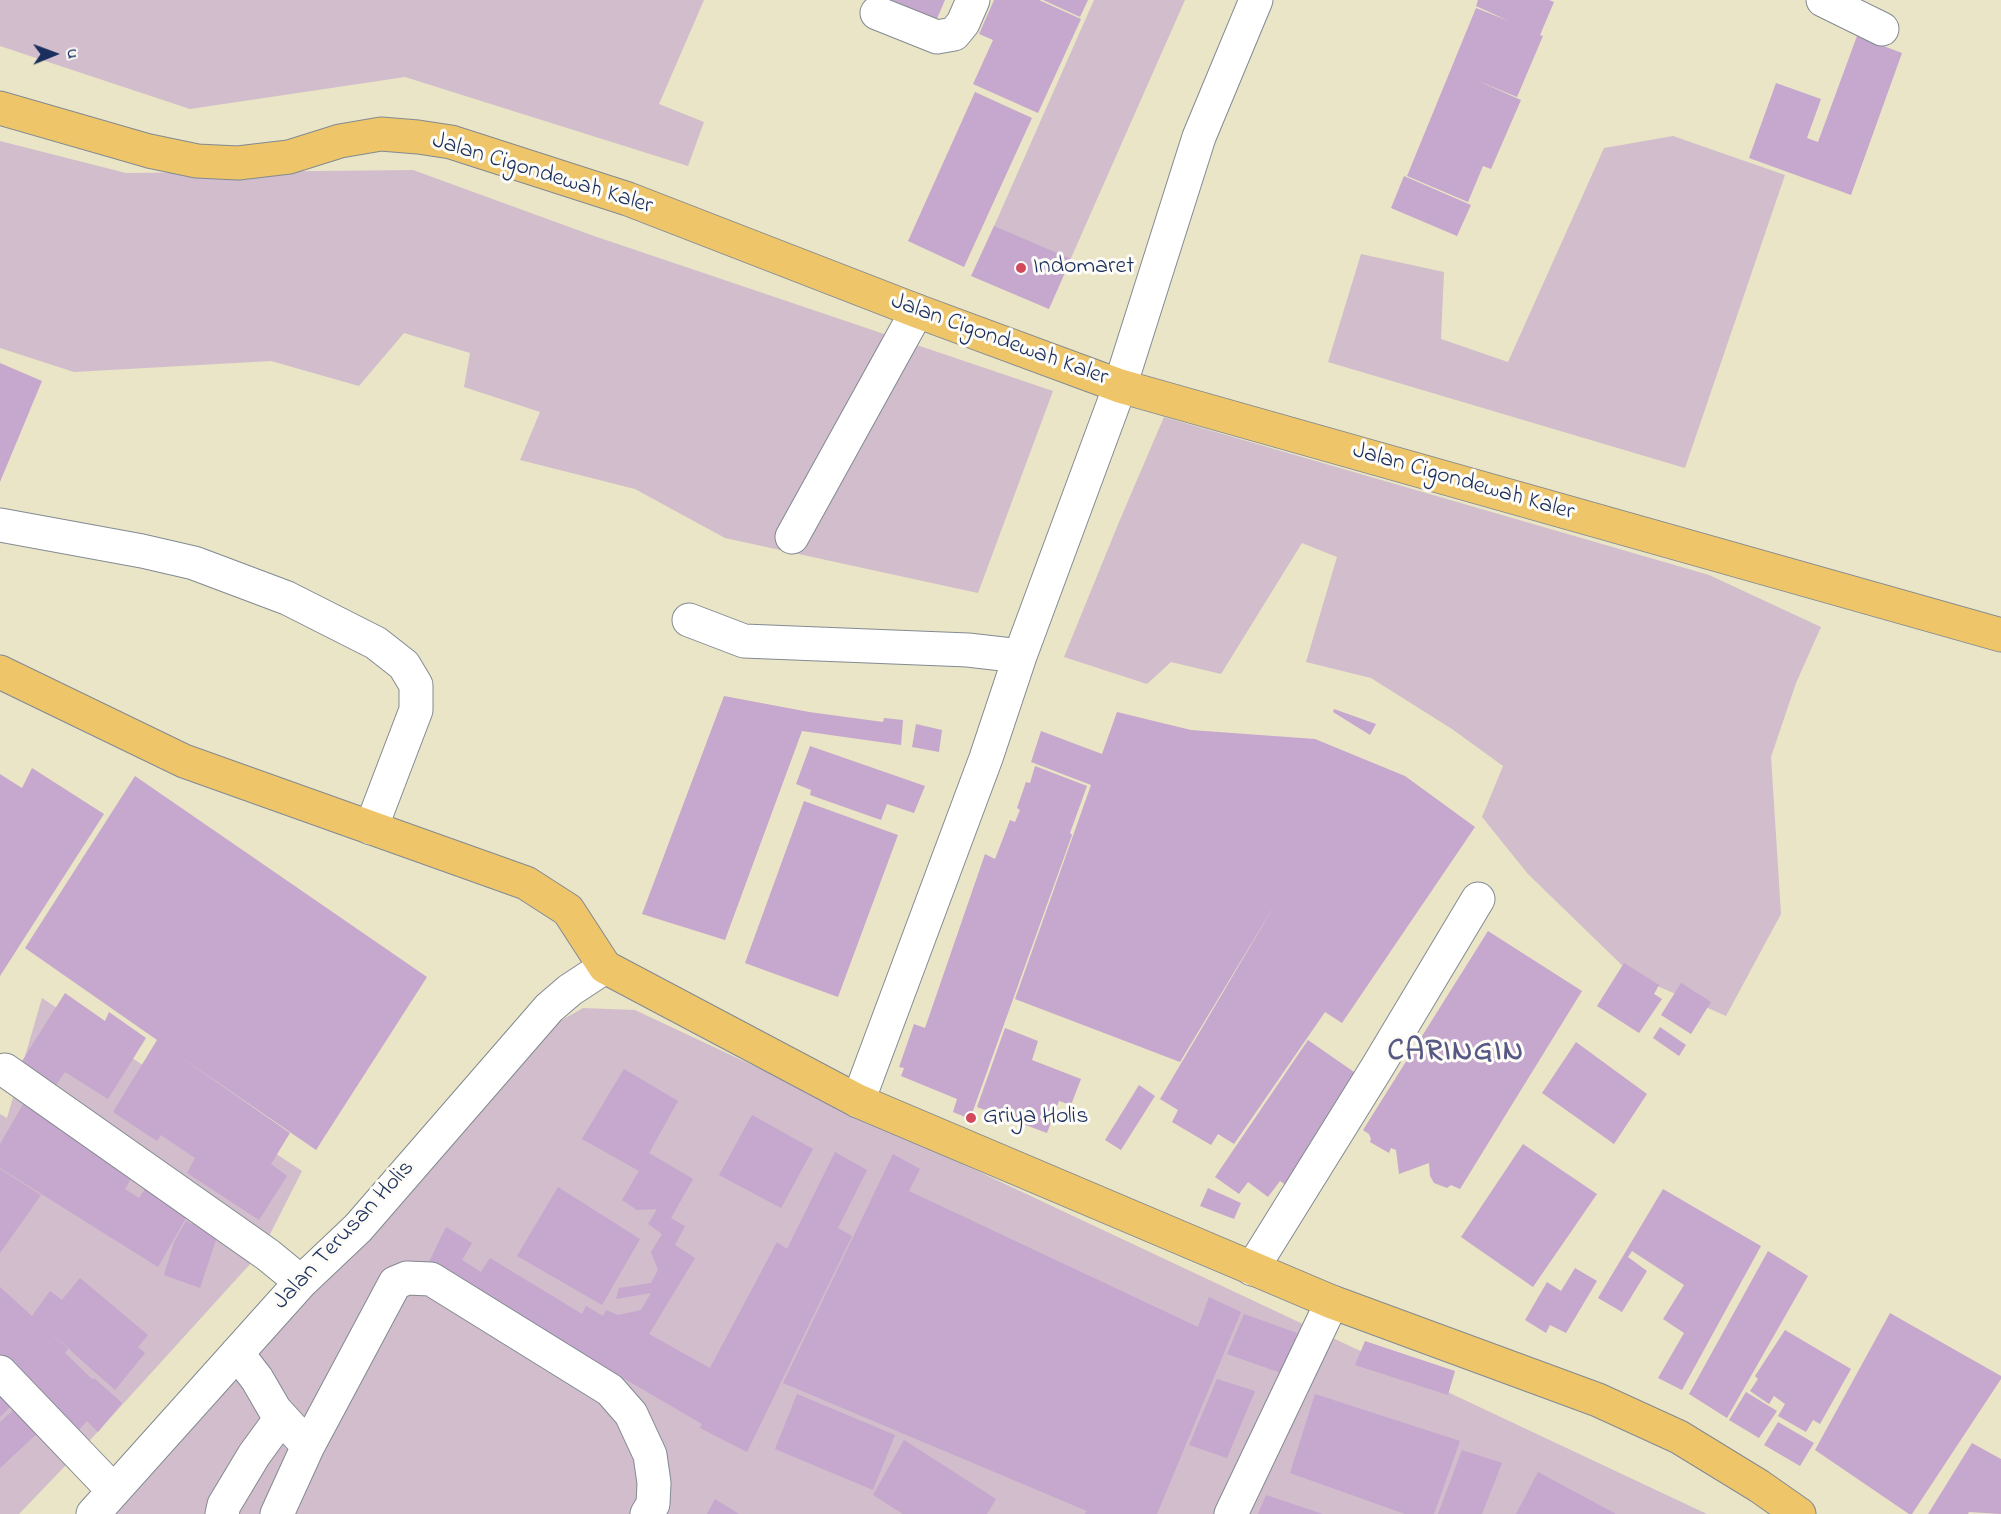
<!DOCTYPE html>
<html>
<head>
<meta charset="utf-8">
<style>
	body { margin:0 }
	#map { position:relative; width:2001px; height:1514px; overflow:hidden; background:#eae5c6; font-family:"Indie Flower",sans-serif }
	canvas { display:block }
	.north { position:absolute; left:24px; top:24px; width:60px; height:60px; -webkit-text-stroke:4px #fdfcf7; paint-order:stroke; rotate:89deg; font-size:16px; font-weight:700; line-height:24px; text-align:center; color:#1b2f5e }
	.north::after { content:''; display:block; margin:auto; width:21px; height:27px; background:#1b2f5e; clip-path:polygon(50% 0,100% 100%,50% 72%,0 100%) }
</style>
</head>
<body>
<div id="map">
<canvas width="2001" height="1514"></canvas>
<div class="north">U</div>
</div>
<script>
const context = document.querySelector('canvas').getContext('2d');
context.lineJoin = 'round';
function fillPath(path, color) { context.fillStyle = color; context.fill(path, 'evenodd'); }
const toPath = rows => new Path2D(rows.map(r => 'M' + r).join(''));
function strokePath(path, color, width, dash) { context.strokeStyle = color; context.lineWidth = width; context.lineCap = dash ? 'butt' : 'round'; context.setLineDash(dash || []); context.stroke(path); }
function drawText(font, color, halo, rows, align = 'center') {
  context.font = font + ' "Indie Flower",sans-serif'; context.lineWidth = 6; context.setLineDash([]); context.textBaseline = 'middle'; context.strokeStyle = halo; context.fillStyle = color; for (const [text, x, y, turn = 0] of rows) {
    context.save(); context.translate(x, y); context.rotate((+turn || 0) * Math.PI / 180); context.textAlign = isNaN(turn) ? turn : align; if (halo) context.strokeText(text, 0, 0); context.fillText(text, 0, 0); context.restore();
  }
}
fillPath(toPath([
	[0,0,704,0,659,104,704,122,688,166,405,77,190,109,0,46],
	[1094,0,1185,0,1060,283,984,249],
	[1673,136,1785,175,1685,468,1328,362,1361,254,1444,272,1441,339,1508,362,1604,148],
	[0,141,126,173,413,170,594,236,1053,391,978,593,725,538,635,489,520,460,540,412,464,387,470,353,404,333,359,386,271,361,74,372,0,348],
	[1164,417,1709,575,1821,627,1796,683,1771,757,1781,914,1726,1016,1632,975,1528,874,1482,817,1503,766,1452,729,1371,678,1306,662,1337,557,1302,543,1221,674,1171,662,1147,684,1064,657,1119,522],
	[42,998,302,1171,261,1252,93,1437,19,1514,0,1514,0,1114,7,1118],
	[583,1008,635,1010,1707,1514,98,1514,548,1028]
]), '#d1bdcc');
fillPath(toPath([
	[872,0,945,0,933,28],
	[994,0,1039,0,1081,19,1038,113,973,84,993,40,979,34],
	[1043,0,1088,0,1080,17],
	[1478,0,1549,0,1554,2,1540,35,1543,36,1517,97,1476,80,1521,100,1491,169,1483,166,1468,202,1407,176,1476,8,1509,21,1476,6],
	[1857,36,1902,53,1851,195,1749,158,1776,83,1821,99,1807,138,1818,142],
	[975,92,1032,118,964,267,908,241],
	[1404,176,1471,205,1457,236,1391,208],
	[994,226,1071,259,1049,309,971,276],
	[0,363,42,381,0,482],
	[724,696,809,712,883,722,884,718,903,720,901,745,802,731,725,940,642,914],
	[1334,709,1376,724,1370,735,1333,712],
	[1117,712,1191,730,1315,739,1405,776,1475,827,1342,1023,1325,1012,1234,1144,1218,1134,1211,1145,1172,1122,1178,1110,1160,1099,1277,901,1180,1062,1015,999,1091,785,1031,762,1041,731,1102,754],
	[916,724,942,730,939,752,912,747],
	[810,746,925,786,914,813,887,804,881,820,810,795,811,790,796,784],
	[1035,766,1087,786,1070,833,1072,835,970,1119,953,1112,957,1099,901,1076,904,1068,899,1067,914,1024,925,1028,985,854,995,859,1010,820,1015,822,1020,810,1017,808,1026,782,1030,783],
	[32,768,104,814,0,976,0,774,22,788],
	[135,776,427,977,316,1150,172,1051,290,1133,271,1164,287,1176,259,1220,187,1173,195,1158,161,1135,157,1141,113,1112,157,1040,25,948],
	[804,801,898,835,838,997,745,963],
	[1488,931,1582,991,1460,1189,1451,1185,1447,1188,1434,1183,1430,1176,1429,1163,1399,1174,1396,1150,1391,1148,1389,1153,1370,1142,1371,1139,1369,1134,1363,1130],
	[1624,963,1659,985,1654,994,1662,999,1639,1033,1597,1006],
	[1681,983,1711,1002,1691,1034,1661,1015],
	[65,993,105,1021,109,1012,146,1038,108,1099,65,1072,56,1085,22,1061],
	[1660,1027,1686,1045,1679,1056,1653,1038],
	[1005,1028,1038,1041,1032,1060,1081,1079,1071,1105,1059,1101,1047,1133,977,1107],
	[1308,1040,1367,1081,1293,1190,1280,1181,1268,1197,1248,1182,1239,1194,1215,1177],
	[1576,1042,1647,1094,1614,1144,1542,1093],
	[624,1069,678,1101,649,1153,693,1179,671,1218,685,1226,675,1245,695,1258,649,1334,710,1368,777,1242,787,1249,835,1152,867,1170,838,1228,852,1236,747,1452,700,1428,702,1424,428,1264,446,1227,472,1243,462,1260,481,1272,490,1258,582,1314,586,1306,603,1316,606,1310,618,1315,641,1310,651,1293,616,1299,619,1288,651,1283,658,1270,651,1252,662,1234,648,1224,657,1209,637,1210,622,1200,639,1171,582,1139],
	[1139,1085,1155,1096,1121,1150,1105,1140],
	[29,1094,135,1172,125,1189,139,1198,149,1183,191,1209,158,1267,0,1168,0,1144],
	[752,1115,813,1149,781,1208,719,1175],
	[1523,1144,1597,1194,1533,1287,1461,1237],
	[893,1154,920,1169,909,1191,1198,1327,1209,1297,1241,1312,1157,1514,1085,1514,1087,1511,783,1383],
	[0,1169,41,1195,0,1253],
	[558,1187,640,1239,602,1305,517,1256],
	[1208,1188,1241,1203,1234,1219,1200,1206],
	[1663,1189,1761,1246,1682,1390,1658,1378,1684,1333,1663,1319,1684,1285,1632,1251,1628,1257,1647,1271,1622,1312,1598,1298],
	[195,1217,218,1234,200,1288,164,1275,174,1242,186,1221,192,1224],
	[1768,1251,1808,1276,1727,1418,1689,1394],
	[1575,1268,1597,1281,1566,1333,1550,1325,1546,1333,1525,1320,1547,1282,1561,1291],
	[80,1278,148,1335,138,1347,145,1353,115,1390,42,1325,68,1349,65,1353,93,1380,94,1378,122,1403,98,1432,87,1421,76,1433,0,1358,0,1287,32,1316,50,1291,62,1300],
	[1890,1313,2001,1376,2001,1379,1912,1514,1909,1514,1815,1450],
	[1244,1314,1297,1333,1284,1374,1227,1354],
	[1785,1330,1851,1369,1820,1424,1813,1420,1806,1432,1778,1416,1785,1404,1774,1396,1769,1404,1750,1391,1758,1379,1755,1376],
	[1365,1341,1455,1371,1448,1395,1355,1365],
	[1217,1379,1255,1391,1227,1458,1189,1445],
	[0,1391,12,1405,0,1417],
	[1746,1392,1777,1411,1759,1438,1729,1420],
	[797,1394,895,1435,873,1490,775,1449],
	[1315,1394,1460,1441,1434,1514,1405,1514,1290,1473],
	[20,1404,43,1428,0,1468,0,1422],
	[1778,1422,1814,1443,1800,1466,1764,1445],
	[904,1440,996,1499,987,1514,903,1514,873,1495],
	[1972,1443,2001,1459,2001,1514,1969,1512,1968,1514,1928,1514],
	[1462,1450,1502,1463,1482,1514,1438,1514],
	[1538,1472,1616,1514,1516,1514],
	[1266,1495,1323,1514,1258,1514],
	[715,1499,739,1514,707,1514]
]), '#c6a7cd');
const minor = toPath([
	[1823,0,1882,29],
	[877,13,937,37,954,34,963,23,973,0],
	[0,525,142,551,194,563,287,598,376,643,404,665,416,685,416,710,371,828],
	[792,537,917,311],
	[689,620,744,641,968,650,1020,656],
	[5,1070,268,1255,301,1282],
	[858,1101,986,758,1020,656,1120,386,1199,137,1256,0],
	[1252,1269,1378,1066,1478,899],
	[237,1353,257,1379,275,1410,308,1446],
	[0,1372,113,1490],
	[93,1514,301,1282,358,1228,549,1008,570,990,605,967],
	[222,1514,224,1505,254,1455,281,1418],
	[277,1514,308,1446,395,1283,407,1278,431,1279,610,1390,631,1414,650,1455,654,1483,653,1504,647,1514],
	[1231,1514,1332,1302]
]);
const major = toPath([
	[0,108,149,151,197,161,238,163,289,157,340,141,381,134,418,137,451,142,628,199,917,311,1120,386,2001,635],
	[0,672,184,761,526,883,568,910,605,967,858,1101,1332,1302,1598,1400,1679,1437,1759,1486,1799,1514]
]);
strokePath(minor, '#828a92', 35);
strokePath(major, '#828a92', 35);
strokePath(minor, '#fff', 33);
strokePath(major, '#eec569', 33);
for (const [x, y, r, color] of [
	[1021,268,6,"#d1495b"],
	[971,1118,6,"#d1495b"]
]) { const dot = new Path2D(); dot.arc(x, y, r, 0, 2 * Math.PI); context.fillStyle = color; context.fill(dot); strokePath(dot, '#fdfcf7', 2); }
drawText('24px', '#1b2f5e', '#fdfcf7', [
	["Jalan Cigondewah Kaler",542,175,17],
	["Jalan Cigondewah Kaler",999,341,20],
	["Jalan Cigondewah Kaler",1463,483,16],
	["Jalan Terusan Holis",345,1236,-47]
]);
drawText('24px', '#1b2f5e', '#fdfcf7', [
	["Indomaret",1033,268],
	["Griya Holis",983,1118]
], 'left');
context.letterSpacing = '1.5px';
drawText('bold 30px', '#575985', '#fdfcf7', [
	["CARINGIN",1456,1054]
]);
context.letterSpacing = '0px';
</script>
</body>
</html>
